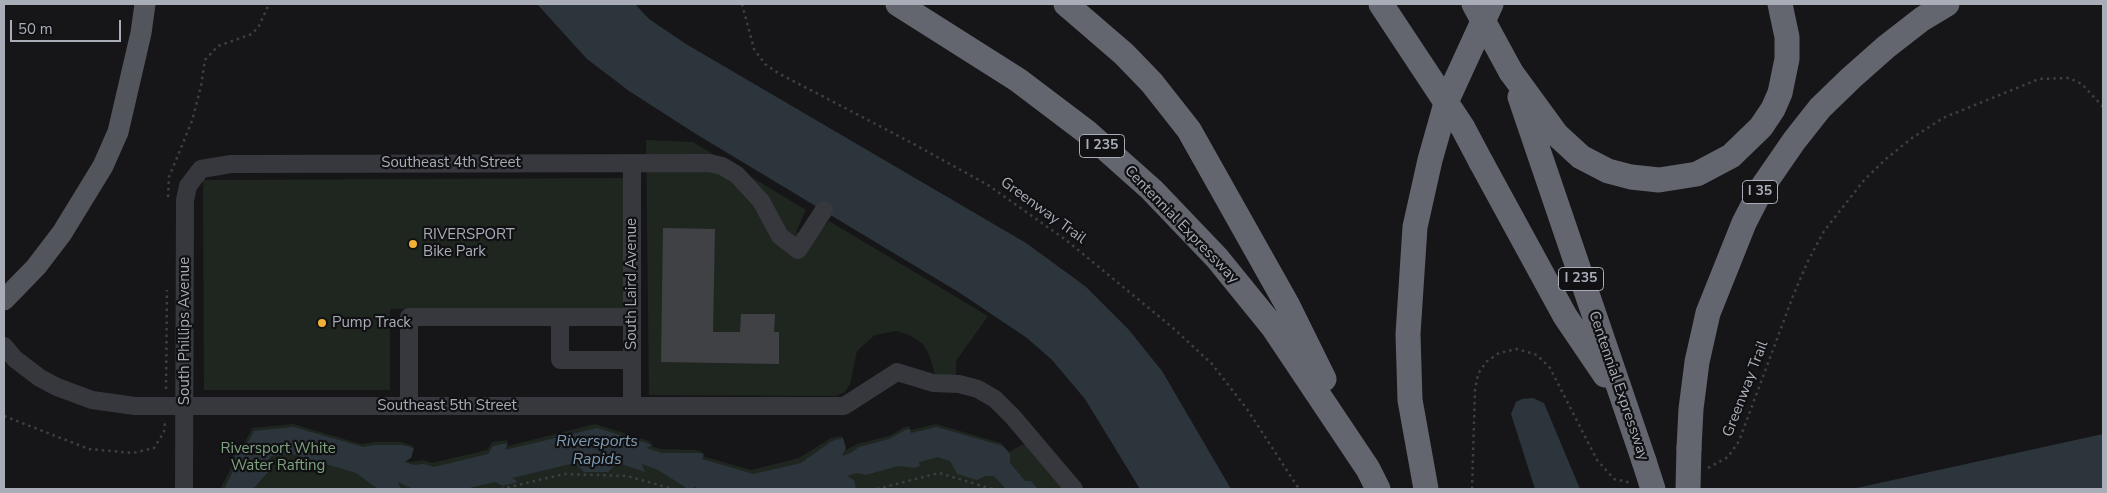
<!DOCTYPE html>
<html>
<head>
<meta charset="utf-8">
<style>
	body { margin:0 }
	#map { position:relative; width:2107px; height:493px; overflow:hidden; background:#161618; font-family:"Nunito Sans",sans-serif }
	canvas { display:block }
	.frame { position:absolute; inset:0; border:5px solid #a8adb8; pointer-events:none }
	.scale { position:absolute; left:10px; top:20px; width:111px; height:22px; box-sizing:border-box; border:2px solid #a8adb8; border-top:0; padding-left:6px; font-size:15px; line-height:18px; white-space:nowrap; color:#a8adb8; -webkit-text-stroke:4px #111113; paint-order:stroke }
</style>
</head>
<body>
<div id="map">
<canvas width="2107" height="493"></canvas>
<div class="frame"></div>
<div class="scale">50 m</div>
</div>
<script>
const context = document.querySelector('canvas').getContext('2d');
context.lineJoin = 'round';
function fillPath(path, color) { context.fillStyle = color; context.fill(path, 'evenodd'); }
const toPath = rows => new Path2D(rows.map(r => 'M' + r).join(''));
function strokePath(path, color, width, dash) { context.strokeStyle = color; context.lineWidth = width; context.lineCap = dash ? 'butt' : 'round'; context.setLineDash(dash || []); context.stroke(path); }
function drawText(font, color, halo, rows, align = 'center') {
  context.font = font + ' "Nunito Sans",sans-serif'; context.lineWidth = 4.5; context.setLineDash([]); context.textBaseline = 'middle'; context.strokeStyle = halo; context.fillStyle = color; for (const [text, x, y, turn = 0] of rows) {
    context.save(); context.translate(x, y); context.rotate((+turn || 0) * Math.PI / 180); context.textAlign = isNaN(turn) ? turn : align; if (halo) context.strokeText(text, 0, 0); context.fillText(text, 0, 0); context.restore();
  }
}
fillPath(toPath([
	[646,140,693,142,806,210,796,232,812,241,829,221,988,316,956,361,956,376,935,375,930,357,923,344,909,335,896,331,875,335,857,351,850,384,845,392,836,396,649,395],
	[623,178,623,308,390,309,390,390,204,390,203,180],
	[293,424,361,444,375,442,401,442,413,446,410,455,404,460,411,462,423,460,432,463,487,450,492,442,508,440,504,447,595,424,652,442,647,445,661,449,696,450,703,452,702,456,751,470,799,458,831,438,842,436,844,446,842,452,857,444,889,436,903,428,909,426,911,430,936,424,1001,443,1009,452,1038,436,1081,489,220,489,230,470,234,450,237,445,242,448,252,428]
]), '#1e261f');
fillPath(toPath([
	[537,4,635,4,649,19,686,44,1026,243,1085,286,1129,330,1162,371,1231,489,1140,489,1085,399,1052,360,1027,338,960,293,696,134,629,91,587,59],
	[1533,398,1544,403,1580,489,1535,489,1511,414,1516,402,1522,399],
	[294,427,363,447,375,445,402,445,414,448,411,458,404,462,414,465,424,464,434,467,488,454,493,446,508,443,505,450,597,428,653,445,646,448,662,453,698,453,704,454,702,459,753,474,801,463,832,441,843,438,846,448,842,456,851,453,859,447,889,439,905,430,910,429,911,433,937,427,1003,446,1010,454,1010,463,1025,481,1031,481,1038,489,1006,489,994,476,985,476,977,480,957,474,950,461,938,457,919,462,920,466,915,468,898,466,866,475,857,473,847,476,854,480,856,489,703,489,694,487,693,489,688,489,658,470,642,464,645,472,618,463,608,472,584,472,575,463,512,478,518,482,503,486,495,482,465,489,413,489,398,482,401,489,378,489,356,473,292,454,271,456,267,463,271,466,269,471,253,489,224,489,232,473,236,454,239,448,243,451,254,431],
	[2103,434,2103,489,1852,489]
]), '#2c353c');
fillPath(toPath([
	[663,228,715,229,713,332,740,332,741,314,775,314,774,332,779,332,779,364,661,362]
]), '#404145');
strokePath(toPath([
	[742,4,754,49,765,64,778,73,910,142,988,185,1066,240,1173,328,1212,364,1247,409,1299,489],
	[168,197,169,177,192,121,201,86,205,60,218,46,252,34,259,26,269,4],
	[166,389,167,290],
	[4,416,89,449,133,453,154,448,164,432,165,422],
	[1708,468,1728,457,1739,441,1793,296,1808,261,1824,231,1865,179,1887,158,1912,138,1943,118,2039,79,2069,78,2082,84,2103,107],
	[501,489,564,474,627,476,673,489],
	[877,489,939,473,992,489],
	[1472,489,1475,390,1478,374,1486,362,1499,353,1517,349,1537,355,1550,368,1597,460,1614,479,1632,483]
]), '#3d3f44', 2.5, [2.5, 4]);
strokePath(toPath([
	[632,163,632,406],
	[560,317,560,360,632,360],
	[4,346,15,359,40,378,57,387,92,400,135,406,844,406,897,372,933,383,959,384,978,389,995,399,1013,417,1074,489],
	[409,406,409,317,632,317],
	[184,489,185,200,188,186,201,169,231,164,709,163,722,166,737,175,761,201,780,236,798,250,824,210]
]), '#37383d', 18);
strokePath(toPath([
	[4,300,36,267,62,233,103,166,118,132,141,33,145,4]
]), '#53555c', 21);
strokePath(toPath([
	[898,4,1018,80,1088,133,1152,190,1217,258,1273,327,1368,469,1378,489],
	[1066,4,1124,54,1152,83,1189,130,1288,306,1324,379],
	[1511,72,1557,135,1581,157,1608,171,1631,177,1659,180,1697,174,1731,156,1761,127,1773,109,1780,93,1787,59,1787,37,1780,4],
	[1520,97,1644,461],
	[1481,162,1565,316,1605,375],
	[1689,448,1691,409,1697,362,1708,313,1744,223,1763,186,1794,141,1820,108,1851,78,1886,47,1922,19,1947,4],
	[1426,489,1410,400,1408,334,1415,227,1430,160,1447,100,1491,4]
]), '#63666e', 25);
strokePath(toPath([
	[1381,4,1463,128,1481,162],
	[1474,4,1511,72],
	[1644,461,1653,489],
	[1688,489,1689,448]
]), '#63666e', 25);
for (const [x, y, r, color] of [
	[413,244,5,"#f2b134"],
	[322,323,5,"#f2b134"]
]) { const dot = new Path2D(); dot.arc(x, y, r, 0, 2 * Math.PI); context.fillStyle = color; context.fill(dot); strokePath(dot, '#111113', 2); }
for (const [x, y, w] of [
	[1102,146,45],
	[1760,192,35],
	[1581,279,45]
]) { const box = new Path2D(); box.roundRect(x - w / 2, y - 11.5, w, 23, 4); context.fillStyle = '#111113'; context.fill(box); strokePath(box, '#a8adb8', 1); }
drawText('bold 14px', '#a8adb8', null, [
	["I 235",1102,146],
	["I 35",1760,192],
	["I 235",1581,279]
]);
drawText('15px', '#a8adb8', '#111113', [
	["Southeast 4th Street",451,163],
	["Greenway Trail",1043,211,36],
	["Centennial Expressway",1181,225,46],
	["South Laird Avenue",632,284,-90],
	["South Phillips Avenue",185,331,-90],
	["Centennial Expressway",1618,386,71],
	["Greenway Trail",1746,389,-69],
	["Southeast 5th Street",447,406]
]);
drawText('15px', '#a8adb8', '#111113', [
	["RIVERSPORT",423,235],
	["Bike Park",423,252],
	["Pump Track",332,323]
], 'left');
drawText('15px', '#7fa381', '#111113', [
	["Riversport White",278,449],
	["Water Rafting",278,466]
]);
drawText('italic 16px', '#7f9bb3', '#111113', [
	["Riversports",597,442],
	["Rapids",597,460]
]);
</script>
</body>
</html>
